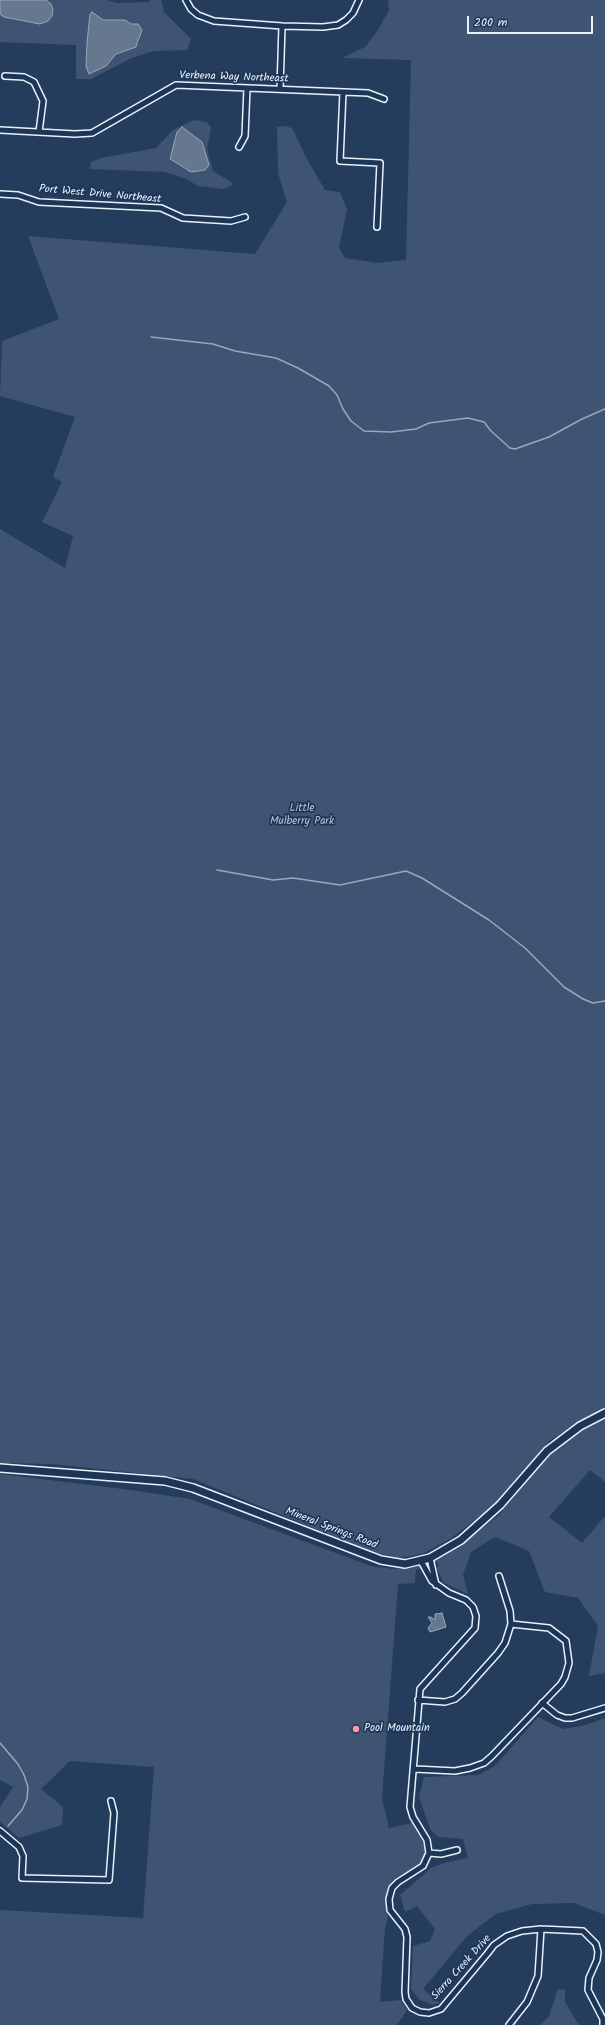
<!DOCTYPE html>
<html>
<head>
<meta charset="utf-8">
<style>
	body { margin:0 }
	#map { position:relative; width:605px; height:2025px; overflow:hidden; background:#253d5d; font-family:Kalam,sans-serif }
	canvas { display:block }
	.scale { position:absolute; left:467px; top:16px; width:126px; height:18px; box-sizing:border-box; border:2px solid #e8f1f8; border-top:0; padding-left:5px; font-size:12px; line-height:14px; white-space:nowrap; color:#e8f1f8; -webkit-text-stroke:3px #1d3557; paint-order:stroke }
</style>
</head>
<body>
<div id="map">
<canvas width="605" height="2025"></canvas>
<div class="scale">200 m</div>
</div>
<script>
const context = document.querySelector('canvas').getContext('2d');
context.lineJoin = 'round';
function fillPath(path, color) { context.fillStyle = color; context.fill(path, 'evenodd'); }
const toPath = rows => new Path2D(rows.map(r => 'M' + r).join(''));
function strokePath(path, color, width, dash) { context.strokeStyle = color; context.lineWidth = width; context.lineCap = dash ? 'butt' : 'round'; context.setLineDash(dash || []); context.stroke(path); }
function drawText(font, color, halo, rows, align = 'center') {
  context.font = font + ' Kalam,sans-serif'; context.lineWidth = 3.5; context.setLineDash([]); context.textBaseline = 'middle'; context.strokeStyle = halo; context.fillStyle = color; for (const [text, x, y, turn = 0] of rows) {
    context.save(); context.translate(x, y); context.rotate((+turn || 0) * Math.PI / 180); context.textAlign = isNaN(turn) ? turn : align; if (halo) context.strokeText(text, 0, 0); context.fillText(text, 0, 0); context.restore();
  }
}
fillPath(toPath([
	[46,0,106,0,117,3,149,2,150,0,161,0,164,12,191,39,187,50,154,51,132,58,91,79,76,79,76,45,0,42,0,14,40,24,48,21,53,11,51,4],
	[90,14,103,20,125,20,131,24,140,26,142,30,139,43,132,48,116,54,106,66,86,66],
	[388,0,605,0,605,1408,549,1441,495,1505,450,1539,422,1554,398,1558,370,1551,193,1479,52,1464,0,1463,0,529,65,568,73,536,42,522,62,482,53,477,75,417,0,396,2,341,59,319,28,236,255,254,287,202,278,173,277,127,285,126,292,128,308,161,325,190,340,192,347,209,339,248,345,258,377,263,406,260,411,60,342,58,365,47,378,30,389,10],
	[194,120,207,122,211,127,207,149,213,171,234,184,224,189,198,186,186,179,165,172,90,169,91,162,101,158,156,148,173,130],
	[184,128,202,142,186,170,173,161,171,156,177,132],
	[605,1418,605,1482,590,1470,549,1517,582,1543,605,1516,605,1673,589,1676,598,1626,578,1598,545,1592,529,1551,495,1537,471,1552,463,1575,468,1594,444,1583,437,1570,438,1562,416,1570,415,1583,398,1584,382,1798,389,1828,412,1823,425,1846,426,1854,422,1863,396,1878,388,1889,385,1905,388,1918,385,1928,380,2002,401,2000,407,2010,397,2025,0,2025,0,1910,143,1918,154,1767,70,1761,41,1789,63,1807,62,1825,19,1838,0,1822,0,1807,13,1787,0,1780,0,1474,131,1490,190,1499,371,1566,393,1569,415,1567,429,1563,465,1542,499,1515,554,1449,581,1430],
	[538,1717,563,1729,586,1725,605,1718,605,1915,574,1903,532,1904,496,1914,467,1936,423,1989,440,2003,433,2005,420,2000,411,1989,413,1946,430,1941,435,1929,417,1906,405,1912,400,1895,431,1868,447,1862,468,1858,463,1839,438,1837,430,1829,419,1797,424,1777,478,1775,495,1766],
	[558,1989,565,1990,565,2002,579,2025,540,2025,549,2016]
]), '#3e5472');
const water = toPath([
	[0,0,46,0,51,4,53,10,52,16,48,21,40,24,4,17,0,14,0,0],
	[92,12,103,20,125,20,131,24,138,24,142,30,136,47,116,54,106,66,89,74,86,66,87,43,90,14,92,12],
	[182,127,202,142,209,165,205,170,191,172,170,159,177,132,182,127],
	[442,1613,446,1627,430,1632,428,1628,432,1623,428,1617,431,1617,435,1620,435,1614,442,1613]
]);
fillPath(water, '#657890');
strokePath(water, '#99a8ba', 1);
strokePath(toPath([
	[151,337,213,344,235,351,276,358,298,368,329,386,337,395,343,409,351,421,364,431,391,432,416,429,429,423,468,418,484,422,491,431,510,448,515,449,549,437,582,419,605,409],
	[217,870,273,880,293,878,340,885,406,871,422,878,489,920,525,948,564,987,583,999,593,1003,605,1001],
	[0,1743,18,1764,24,1775,28,1787,27,1799,22,1810,8,1826]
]), '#99a8ba', 1.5);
const street = toPath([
	[186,0,191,9,198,15,214,21,282,26,323,27,338,25,346,20,353,13,359,0],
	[5,76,24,77,34,82,43,101,39,132],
	[280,89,282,26],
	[343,92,340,161,380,163,377,227],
	[0,130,75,134,92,133,176,85,368,93,384,99],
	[239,147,245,136,247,88],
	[0,194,18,195,39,202,161,208,183,218,231,221,245,217],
	[430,1558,436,1585],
	[421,1561,432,1581,449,1593,466,1600,473,1607,476,1616,475,1628,420,1689,410,1807,413,1817,427,1840,429,1853,423,1866,398,1882,392,1888,389,1899,390,1910,405,1929,407,1937,405,1992,406,1999,412,2008,420,2012,429,2013,441,2009,487,1954,494,1945,507,1936,522,1931,541,1929,583,1931,596,1944,598,1952,597,1960,589,1978,588,1990,603,2019,603,2025],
	[418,1700,445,1702,455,1699,462,1693,498,1653,505,1643,511,1624,510,1611,499,1576],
	[542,1703,557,1715,565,1718,572,1718,605,1708],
	[415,1769,455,1771,470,1768,484,1763,492,1756,561,1684,565,1677,569,1663,566,1641,549,1628,511,1624],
	[0,1831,19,1847,23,1856,22,1878,109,1880,114,1813,111,1801],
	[429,1853,441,1854,457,1850],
	[509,2025,527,2002,538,1976,541,1929]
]);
const secondary = toPath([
	[0,1468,165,1481,193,1488,381,1560,405,1564,430,1558,461,1540,500,1505,547,1451,580,1426,605,1413]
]);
strokePath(street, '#e8f1f8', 8);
strokePath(secondary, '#e8f1f8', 10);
strokePath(street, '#1d3557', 5);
strokePath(secondary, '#1d3557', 7);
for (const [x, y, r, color] of [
	[356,1729,4,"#ff9aa2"]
]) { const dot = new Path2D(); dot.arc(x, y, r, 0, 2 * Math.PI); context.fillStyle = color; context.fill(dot); strokePath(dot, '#1d3557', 1.5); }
drawText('11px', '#e8f1f8', '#1d3557', [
	["Verbena Way Northeast",234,78,2],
	["Port West Drive Northeast",100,195,5],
	["Mineral Springs Road",331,1529,21],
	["Sierra Creek Drive",462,1968,-48]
]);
drawText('11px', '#b5c2d0', '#1d3557', [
	["Little",302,809],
	["Mulberry Park",302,822]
]);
drawText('11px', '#e8f1f8', '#1d3557', [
	["Pool Mountain",364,1729]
], 'left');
</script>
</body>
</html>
